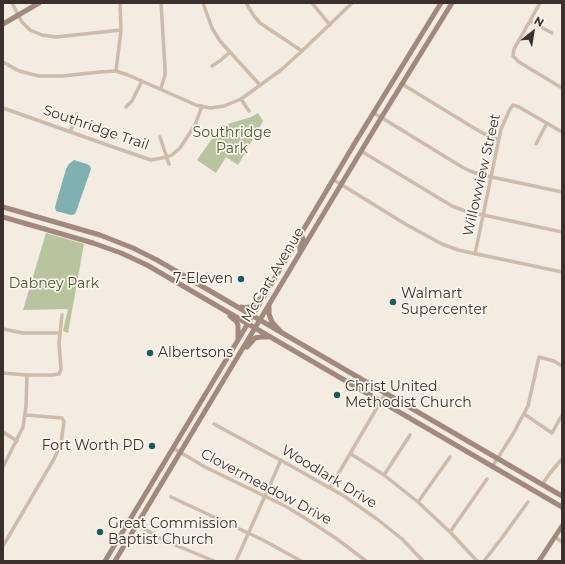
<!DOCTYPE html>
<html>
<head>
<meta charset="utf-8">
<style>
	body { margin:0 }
	#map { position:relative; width:565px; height:564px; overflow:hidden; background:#f4ebe1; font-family:Montserrat,sans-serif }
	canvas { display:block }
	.frame { position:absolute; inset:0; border:4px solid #3b302b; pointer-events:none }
	.north { position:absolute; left:513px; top:12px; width:40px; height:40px; -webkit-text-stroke:3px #fbf5ee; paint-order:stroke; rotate:30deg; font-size:11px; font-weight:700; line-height:16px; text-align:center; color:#3b302b }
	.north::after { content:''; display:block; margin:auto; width:14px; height:18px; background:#3b302b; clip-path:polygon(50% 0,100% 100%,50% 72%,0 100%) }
</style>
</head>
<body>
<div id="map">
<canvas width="565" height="564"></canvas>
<div class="frame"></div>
<div class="north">N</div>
</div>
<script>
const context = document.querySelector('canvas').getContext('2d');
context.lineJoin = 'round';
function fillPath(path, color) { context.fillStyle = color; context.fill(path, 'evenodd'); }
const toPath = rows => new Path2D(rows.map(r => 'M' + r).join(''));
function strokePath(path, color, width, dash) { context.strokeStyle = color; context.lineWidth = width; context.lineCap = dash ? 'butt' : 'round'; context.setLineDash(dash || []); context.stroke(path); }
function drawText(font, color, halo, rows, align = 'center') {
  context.font = font + ' Montserrat,sans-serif'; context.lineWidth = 3.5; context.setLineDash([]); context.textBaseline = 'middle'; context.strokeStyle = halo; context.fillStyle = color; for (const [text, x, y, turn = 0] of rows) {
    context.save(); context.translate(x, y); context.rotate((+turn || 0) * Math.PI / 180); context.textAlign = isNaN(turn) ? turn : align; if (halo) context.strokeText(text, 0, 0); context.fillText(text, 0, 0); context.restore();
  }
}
fillPath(toPath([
	[258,113,263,121,238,165,226,157,216,173,197,160,221,126,251,117],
	[46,233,84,244,68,333,63,331,68,309,23,310]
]), '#b8c4a0');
fillPath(toPath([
	[74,160,87,164,90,166,91,169,77,209,75,214,71,215,56,211,55,207,66,169,69,164]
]), '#7fb0b2');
strokePath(toPath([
	[12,3,22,22,30,30,42,35,56,37,121,30],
	[203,3,212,28,220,41,260,85],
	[246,3,254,16,260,23,302,51],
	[312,3,330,25],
	[540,3,514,49,513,56,519,62,562,88],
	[530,21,552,33],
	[3,62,19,71,39,76,62,76,100,72,116,71,128,75,196,105,210,108,224,106,241,99,281,70,302,51,352,3],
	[212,66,221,60,230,52],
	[116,71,121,30,120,3],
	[402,84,479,131,492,138,499,139],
	[161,88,165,75,165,68,161,3],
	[241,99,249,111],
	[126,107,132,101,142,81],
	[3,108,113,147,151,160,167,157,172,155,180,148,195,125,202,106],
	[374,113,462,167,470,171,482,175,562,192],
	[70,132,77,114],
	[160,137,169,164],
	[536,144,547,123],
	[361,151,452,206,465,211,562,232],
	[334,180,407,225,442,244,458,250,562,272],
	[475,254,501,129,510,109,513,105,519,107,562,132],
	[3,329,23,333,59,333],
	[3,373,27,375,53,375,59,374,61,369,59,343,62,315],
	[524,414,552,433,562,415],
	[214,424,293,467,344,496,377,519,402,539,423,561],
	[3,432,17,441],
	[173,448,205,467,285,506,305,518,337,539,366,561],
	[351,454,384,475,418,502,450,532,477,561],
	[3,467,23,427,26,406,27,375],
	[492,467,513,434,528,406,539,357,554,361,562,366],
	[384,475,410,435],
	[542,485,550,473,562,459],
	[330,488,385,394],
	[171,497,263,540,301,561],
	[418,502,450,457],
	[130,520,163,540,214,561],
	[450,532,487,479],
	[555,537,562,542],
	[3,546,54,459,61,443,64,422,62,418,26,415],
	[236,561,281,460],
	[484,561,501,539,528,502]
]), '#cdbbac', 3.5);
strokePath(toPath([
	[3,24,39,3],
	[3,207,100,235,133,248,157,260,562,496],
	[3,217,93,243,121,253,147,265,562,507],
	[300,252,300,247,303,239,301,234],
	[269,306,269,314,272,322,281,332],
	[241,307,246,308,253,306,261,298],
	[230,316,236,321,238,325,238,339],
	[247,347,255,338,261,337,269,337],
	[105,561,238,340,353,146,441,3],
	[115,561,381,118,452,3],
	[539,561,562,526]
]), '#a18a7d', 5);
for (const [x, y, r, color] of [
	[241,279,4,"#1f5a5e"],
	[393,302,4,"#1f5a5e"],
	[150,353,4,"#1f5a5e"],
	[337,395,4,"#1f5a5e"],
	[152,446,4,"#1f5a5e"],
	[100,532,4,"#1f5a5e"]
]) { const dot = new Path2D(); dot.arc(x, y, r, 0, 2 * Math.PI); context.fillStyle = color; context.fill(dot); strokePath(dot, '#fbf5ee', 1.5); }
drawText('14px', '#3b302b', '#fbf5ee', [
	["Southridge Trail",96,128,19],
	["Willowview Street",482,175,-77],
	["McCart Avenue",273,275,-59],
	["Woodlark Drive",329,477,31],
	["Clovermeadow Drive",266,487,28]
]);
drawText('14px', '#4a5a2e', '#fbf5ee', [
	["Southridge",232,133],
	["Park",232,149],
	["Dabney Park",54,284]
]);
drawText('14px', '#3b302b', '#fbf5ee', [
	["7-Eleven",233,279,"right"],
	["Walmart",401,294],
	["Supercenter",401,310],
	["Albertsons",158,353],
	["Christ United",345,387],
	["Methodist Church",345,403],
	["Fort Worth PD",144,446,"right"],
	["Great Commission",108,524],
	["Baptist Church",108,540]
], 'left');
</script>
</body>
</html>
